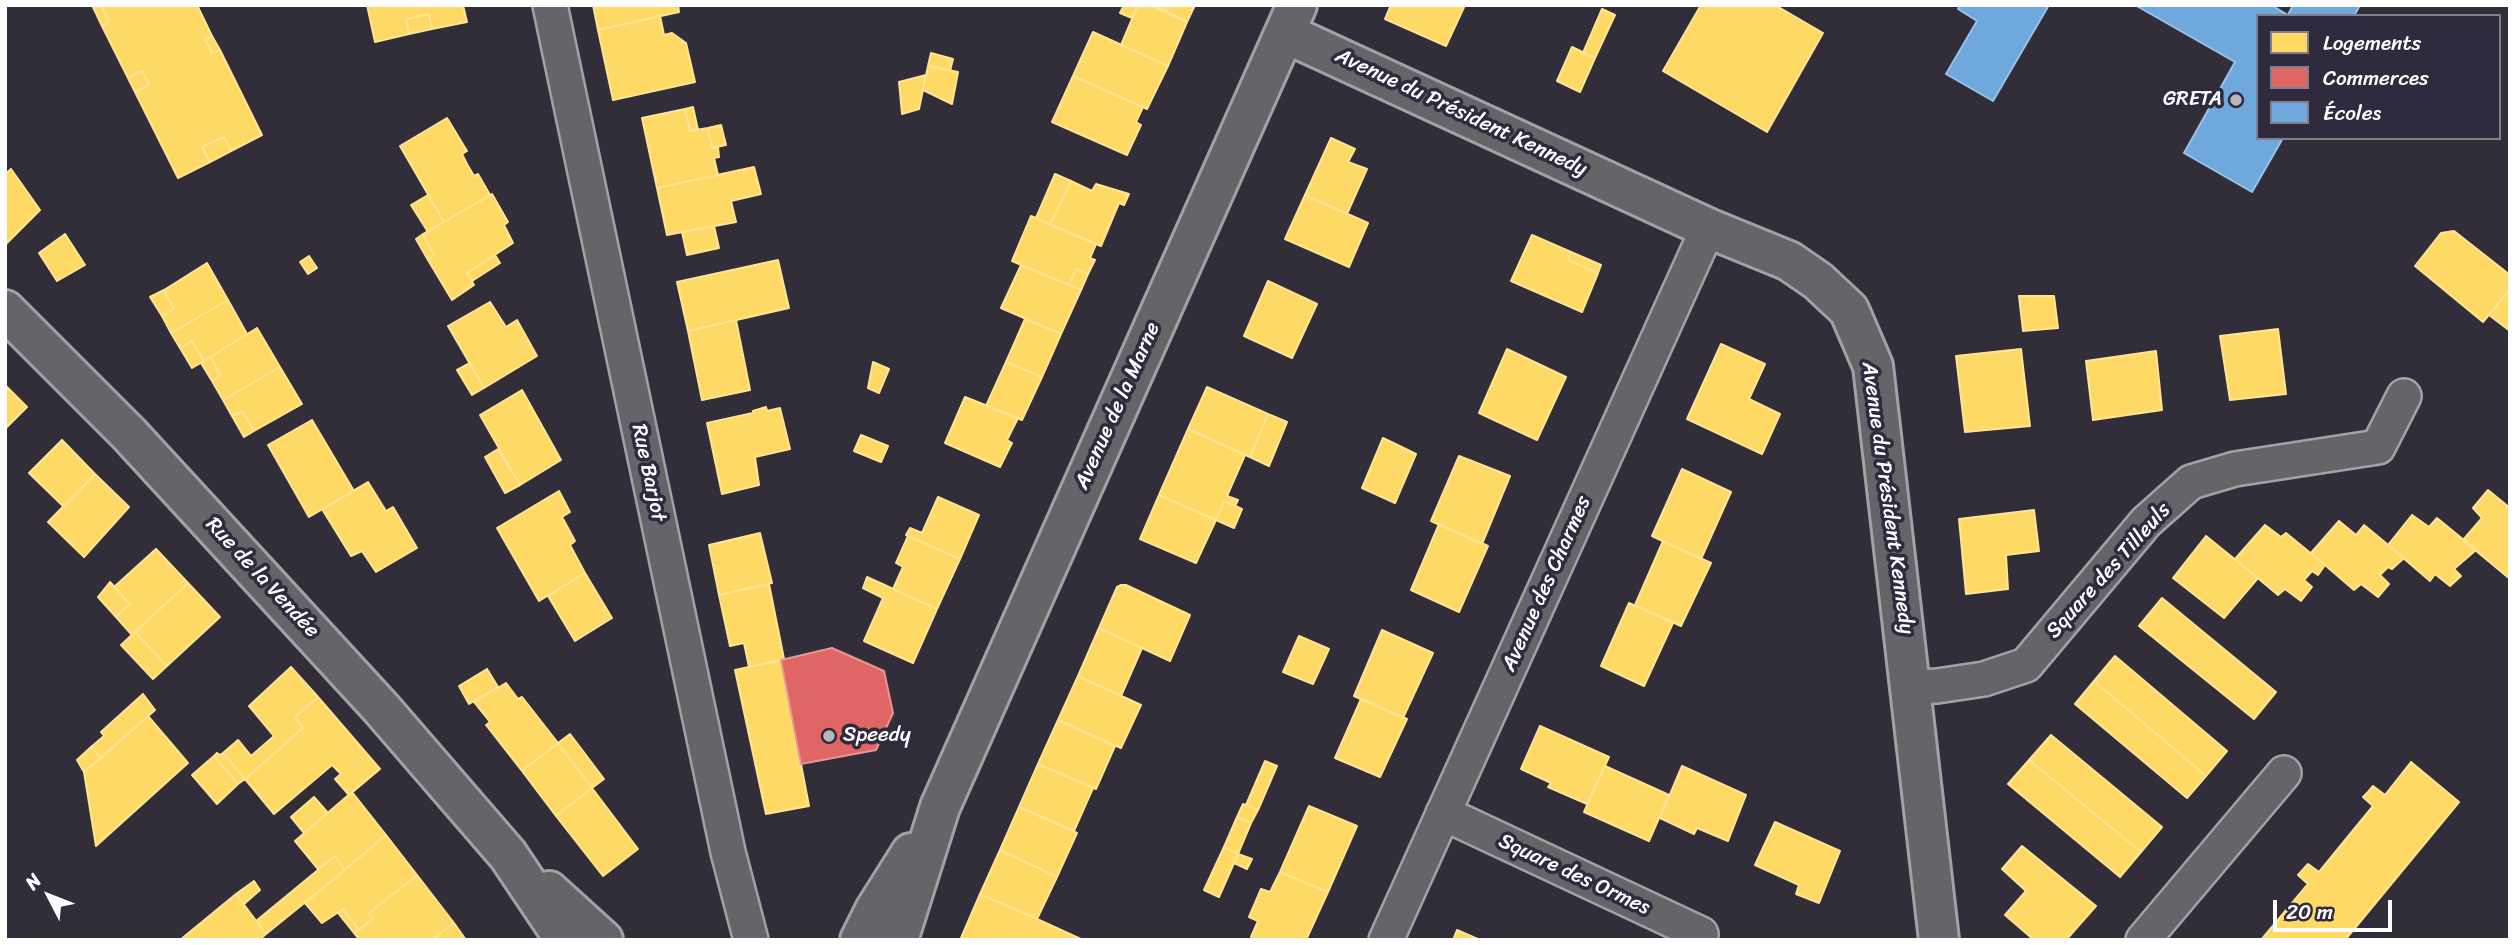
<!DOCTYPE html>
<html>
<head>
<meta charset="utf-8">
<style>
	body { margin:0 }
	#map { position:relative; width:2515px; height:945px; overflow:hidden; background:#312e39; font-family:Sriracha,sans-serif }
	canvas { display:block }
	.frame { position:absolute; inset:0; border:7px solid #fff; pointer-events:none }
	.legend { position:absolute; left:2256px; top:14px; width:245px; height:126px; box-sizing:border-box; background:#2f2a3d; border:2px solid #827f8b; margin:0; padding:9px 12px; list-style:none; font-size:21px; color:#fff }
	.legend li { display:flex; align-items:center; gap:14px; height:35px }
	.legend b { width:35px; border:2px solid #827f8b }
	.north { position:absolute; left:14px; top:861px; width:70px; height:70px; -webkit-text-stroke:5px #2f2a3d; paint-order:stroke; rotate:312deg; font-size:19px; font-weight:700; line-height:28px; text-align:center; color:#fff }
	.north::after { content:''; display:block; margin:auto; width:24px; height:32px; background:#fff; clip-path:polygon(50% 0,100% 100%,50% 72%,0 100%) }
	.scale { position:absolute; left:2273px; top:900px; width:119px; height:32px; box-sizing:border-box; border:4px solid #fff; border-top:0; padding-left:9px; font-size:21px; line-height:24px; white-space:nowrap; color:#fff; -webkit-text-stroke:5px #2f2a3d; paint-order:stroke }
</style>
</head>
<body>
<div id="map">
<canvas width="2515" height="945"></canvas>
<div class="frame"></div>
<ul class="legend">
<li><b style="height:19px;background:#ffd966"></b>Logements</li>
<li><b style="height:19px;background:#e06666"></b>Commerces</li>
<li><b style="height:19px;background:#6fa8dc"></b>Écoles</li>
</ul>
<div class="north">N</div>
<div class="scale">20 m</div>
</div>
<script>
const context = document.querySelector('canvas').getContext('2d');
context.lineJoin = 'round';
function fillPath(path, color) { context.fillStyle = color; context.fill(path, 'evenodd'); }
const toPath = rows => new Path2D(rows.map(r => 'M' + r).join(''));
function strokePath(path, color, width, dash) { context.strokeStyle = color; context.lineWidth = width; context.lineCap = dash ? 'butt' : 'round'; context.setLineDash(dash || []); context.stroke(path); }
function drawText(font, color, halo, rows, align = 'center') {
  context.font = font + ' Sriracha,sans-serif'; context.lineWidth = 7; context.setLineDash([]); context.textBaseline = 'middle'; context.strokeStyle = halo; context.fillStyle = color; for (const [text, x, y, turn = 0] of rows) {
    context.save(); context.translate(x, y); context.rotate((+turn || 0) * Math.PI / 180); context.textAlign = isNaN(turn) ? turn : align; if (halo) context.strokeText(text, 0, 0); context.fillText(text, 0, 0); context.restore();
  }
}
const homes = toPath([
	[92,5,101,5,109,22,102,26,92,5],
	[101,5,197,5,212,36,205,39,212,53,220,50,262,135,231,151,224,137,202,147,210,162,178,178,135,92,149,85,142,71,128,78,102,26,109,22,101,5],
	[367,5,463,5,467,22,432,29,429,14,406,19,409,34,375,42,367,5],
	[593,5,678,5,679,12,598,30,593,5],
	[1124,5,1138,5,1132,18,1120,13,1124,5],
	[1138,5,1150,5,1187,22,1168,66,1121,45,1138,5],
	[1154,5,1195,5,1187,22,1154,5],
	[1391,5,1465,5,1446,46,1385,19,1391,5],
	[1701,5,1775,5,1823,33,1767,132,1663,71,1701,5],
	[1602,9,1615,15,1595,58,1583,53,1602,9],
	[429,14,432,29,409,34,406,19,429,14],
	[660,16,664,35,672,33,686,43,695,82,613,100,598,30,660,16],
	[1093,32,1168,66,1147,109,1073,76,1093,32],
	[212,36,220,50,212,53,205,39,212,36],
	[1572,47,1595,58,1580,92,1557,81,1572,47],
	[931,53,953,59,950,71,928,66,931,53],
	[928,66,958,72,952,104,923,90,928,66],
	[142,71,149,85,135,92,128,78,142,71],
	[926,75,919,109,902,114,899,82,926,75],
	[1073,76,1143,107,1136,122,1141,125,1127,155,1052,122,1073,76],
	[693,107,698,130,690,131,685,109,693,107],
	[685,109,690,131,708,128,712,148,718,147,719,157,714,158,718,175,657,188,642,118,685,109],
	[447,118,467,151,462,154,467,164,474,176,478,174,490,195,444,222,400,146,447,118],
	[721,125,726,145,712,148,708,128,721,125],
	[224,137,231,151,210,162,202,147,224,137],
	[1331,138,1355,149,1348,162,1367,169,1347,214,1305,195,1331,138],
	[754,167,761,194,731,201,736,222,667,235,657,188,754,167],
	[11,169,40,210,5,245,5,174,11,169],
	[1055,174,1071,181,1050,225,1036,218,1055,174],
	[1071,181,1092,191,1096,184,1129,194,1124,205,1119,203,1101,246,1050,225,1071,181],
	[492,194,508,222,504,225,513,243,467,273,474,285,452,300,428,260,434,255,423,234,492,194],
	[428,195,444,222,428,232,411,205,428,195],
	[1305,195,1368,223,1349,267,1285,239,1305,195],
	[1031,216,1096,244,1090,258,1095,260,1088,274,1076,269,1069,285,1012,261,1031,216],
	[714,226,719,248,687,255,682,232,714,226],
	[2454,231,2510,275,2510,289,2483,322,2415,266,2441,233,2454,231],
	[65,234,85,265,57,281,39,253,65,234],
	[423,234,434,255,428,260,416,239,423,234],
	[1532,235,1571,252,1568,260,1598,273,1582,312,1511,281,1532,235],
	[1571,252,1601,265,1598,273,1568,260,1571,252],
	[495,255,500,263,472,281,467,273,495,255],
	[309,256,317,268,308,274,300,262,309,256],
	[778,260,789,308,688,331,677,282,778,260],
	[207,263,228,300,171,333,162,316,174,309,164,290,207,263],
	[1021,265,1081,290,1061,334,1001,308,1021,265],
	[1076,269,1088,274,1081,290,1069,285,1076,269],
	[1268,281,1317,304,1292,358,1244,336,1268,281],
	[2510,289,2510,331,2489,315,2510,289],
	[164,290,174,309,162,316,150,297,164,290],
	[2019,296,2054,296,2058,328,2023,331,2019,296],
	[228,300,247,334,204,361,192,341,180,348,171,333,228,300],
	[490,302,506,327,517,320,537,356,484,388,448,326,490,302],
	[1025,319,1061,334,1042,377,1006,362,1025,319],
	[736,320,750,390,702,400,688,331,736,320],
	[257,328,280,367,223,400,212,381,221,375,210,357,257,328],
	[2278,329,2286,394,2230,400,2220,336,2278,329],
	[192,341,204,361,192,368,180,348,192,341],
	[1721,344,1765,364,1749,399,1780,414,1762,454,1687,419,1721,344],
	[1507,349,1566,377,1537,440,1479,413,1507,349],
	[2021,349,2030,426,1965,432,1956,356,2021,349],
	[2156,351,2162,410,2093,420,2086,361,2156,351],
	[210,357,221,375,212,381,201,363,210,357],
	[873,362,889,369,879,393,868,388,873,362],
	[1006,362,1042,377,1022,420,986,406,1006,362],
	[470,363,484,388,472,395,457,370,470,363],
	[280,367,302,404,254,431,242,411,232,416,223,400,280,367],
	[5,385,27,407,5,429,5,385],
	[1207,387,1268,414,1250,457,1188,429,1207,387],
	[522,390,561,460,520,485,480,415,522,390],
	[965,397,1018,418,1007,440,1012,443,1000,467,945,443,965,397],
	[766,407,767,411,780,408,790,449,755,457,759,485,722,494,707,423,753,413,753,411,766,407],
	[242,411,254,431,244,437,232,416,242,411],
	[1268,414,1287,422,1269,466,1250,457,1268,414],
	[312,420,354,491,309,517,268,445,312,420],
	[1188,429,1245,455,1227,496,1238,500,1235,506,1224,501,1216,520,1159,495,1188,429],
	[861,435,888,446,881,462,854,451,861,435],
	[1383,438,1416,454,1395,503,1362,488,1383,438],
	[62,440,95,474,64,507,29,473,62,440],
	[498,449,520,485,505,493,485,457,498,449],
	[1459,456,1510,476,1482,544,1431,521,1459,456],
	[1682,469,1731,492,1701,559,1652,536,1682,469],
	[95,474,129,507,84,557,48,522,95,474],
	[368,482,386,511,393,507,417,548,376,572,362,551,351,556,322,509,368,482],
	[2488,490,2510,508,2510,579,2463,540,2482,518,2473,508,2488,490],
	[559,491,570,512,562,517,575,541,570,545,585,573,539,601,497,528,559,491],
	[1159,495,1216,520,1196,563,1140,539,1159,495],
	[938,497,979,515,960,559,906,535,910,528,922,533,938,497],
	[1224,501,1242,509,1234,528,1216,520,1224,501],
	[2034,510,2039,551,2006,555,2008,589,1966,594,1959,519,2034,510],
	[2412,515,2429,527,2437,518,2476,550,2454,569,2461,576,2450,586,2435,574,2430,581,2388,545,2412,515],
	[2339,521,2356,535,2364,525,2404,558,2392,569,2388,567,2380,575,2389,584,2378,597,2361,584,2354,590,2311,553,2339,521],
	[1439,524,1488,546,1459,612,1411,590,1439,524],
	[2265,525,2281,537,2286,533,2325,565,2318,575,2312,571,2304,580,2312,587,2301,601,2285,589,2278,595,2235,559,2265,525],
	[760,533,772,583,719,595,709,545,760,533],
	[908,536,960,559,937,609,893,589,903,567,896,563,908,536],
	[2206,536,2258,578,2224,618,2173,578,2206,536],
	[1663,541,1711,563,1681,626,1635,605,1663,541],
	[156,549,188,583,132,635,116,617,130,604,114,587,156,549],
	[585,573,612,618,575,641,548,596,585,573],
	[867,577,937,609,913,663,864,641,883,598,863,588,867,577],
	[110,582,130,604,116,617,98,597,110,582],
	[188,583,220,617,167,666,135,632,188,583],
	[769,584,784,659,749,667,744,643,730,646,719,595,769,584],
	[1121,585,1126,585,1190,615,1170,661,1099,628,1117,587,1121,585],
	[2162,598,2276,692,2254,719,2139,626,2162,598],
	[1629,603,1673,623,1644,686,1601,666,1629,603],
	[1099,628,1142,648,1121,696,1078,676,1099,628],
	[1382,630,1433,653,1403,718,1354,696,1382,630],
	[135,632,167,666,153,679,121,645,135,632],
	[1299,636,1329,649,1313,684,1283,672,1299,636],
	[2115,656,2227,751,2206,776,2094,681,2115,656],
	[781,660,809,806,766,814,735,670,781,660],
	[291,667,318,697,295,717,303,728,245,779,223,753,238,740,251,756,274,736,249,706,291,667],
	[487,669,498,687,469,704,459,686,487,669],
	[1078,676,1141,705,1121,748,1058,720,1078,676],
	[2094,681,2206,776,2187,798,2075,704,2094,681],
	[506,683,518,699,522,697,558,743,522,771,486,725,490,722,474,702,506,683],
	[143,694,155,710,101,758,91,747,104,736,101,732,143,694],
	[318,697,380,769,349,795,335,779,341,774,332,765,274,814,245,779,303,728,295,717,318,697],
	[1361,699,1407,719,1380,777,1335,758,1361,699],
	[148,716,188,763,96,846,84,772,148,716],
	[1058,720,1115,746,1096,789,1038,764,1058,720],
	[1540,726,1609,757,1587,804,1548,787,1551,783,1521,769,1540,726],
	[570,734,604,779,592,788,558,743,570,734],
	[2051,735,2162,827,2141,852,2029,760,2051,735],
	[558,743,592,788,556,816,522,771,558,743],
	[91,747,101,758,84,772,77,760,91,747],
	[217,753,220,755,223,753,245,779,238,784,214,756,217,753],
	[214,756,238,784,217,804,192,775,214,756],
	[2029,760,2141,852,2120,877,2008,784,2029,760],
	[1265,761,1277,766,1258,810,1246,805,1265,761],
	[2411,762,2459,802,2355,928,2345,940,2261,940,2308,884,2298,875,2308,864,2319,872,2373,806,2363,797,2368,792,2373,786,2385,795,2411,762],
	[1038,764,1093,788,1074,831,1019,807,1038,764],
	[1605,766,1669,795,1649,841,1584,812,1605,766],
	[1682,766,1746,795,1728,841,1697,828,1694,834,1660,818,1682,766],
	[592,788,638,849,603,876,556,816,592,788],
	[352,792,386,835,345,870,335,856,318,869,295,841,352,792],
	[314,797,328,813,304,833,291,817,314,797],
	[1243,804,1258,810,1251,823,1237,817,1243,804],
	[1309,806,1357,826,1328,892,1280,872,1309,806],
	[1019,807,1077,833,1057,877,1000,850,1019,807],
	[1237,817,1251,823,1238,854,1224,847,1237,817],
	[1775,822,1840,851,1819,903,1796,894,1799,885,1755,865,1775,822],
	[386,835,417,875,369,913,373,919,359,930,343,909,322,923,305,903,386,835],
	[2022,846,2096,906,2066,940,2034,940,2005,915,2026,891,2002,869,2022,846],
	[1224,847,1238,854,1219,897,1204,890,1224,847],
	[1000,850,1057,877,1037,919,980,894,1000,850],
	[1238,854,1252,859,1247,869,1234,863,1238,854],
	[335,856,345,870,266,934,256,921,335,856],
	[1280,872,1328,892,1306,940,1259,940,1251,937,1258,921,1249,917,1261,889,1270,892,1280,872],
	[417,875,454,923,431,940,360,940,354,933,373,919,369,913,417,875],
	[254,881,260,890,244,904,236,894,254,881],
	[236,894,266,934,259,940,180,940,236,894],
	[980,894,1037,919,1083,940,966,940,961,938,980,894],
	[343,909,359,930,354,933,338,913,343,909],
	[454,923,466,940,431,940,454,923],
	[1457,930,1480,940,1453,940,1457,930]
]);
fillPath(homes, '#ffd966');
strokePath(homes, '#ffe494', 2);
const shops = toPath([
	[832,648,884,671,893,713,876,750,801,764,781,660,832,648]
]);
fillPath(shops, '#e06666');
strokePath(shops, '#e99494', 2);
const schools = toPath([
	[1960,5,2049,5,1993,101,1946,74,1977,21,1958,9,1960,5],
	[2135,5,2271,5,2288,15,2293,5,2360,5,2354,16,2258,16,2258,138,2283,138,2252,192,2184,153,2235,62,2135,5]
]);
fillPath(schools, '#6fa8dc');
strokePath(schools, '#9ac2e6', 2);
const street = toPath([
	[550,5,728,852,751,940],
	[1912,687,1937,686,1984,679,2026,665,2146,522,2191,482,2235,469,2378,447,2404,396],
	[1443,813,1701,934,1700,940],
	[1386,940,1708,228],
	[2143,940,2284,773]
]);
const secondary = toPath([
	[1285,33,1708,228,1789,261,1818,281,1849,310,1873,366,1939,940],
	[5,310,129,434,381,708,508,855,565,940],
	[549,891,603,940],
	[860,940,875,910,911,853],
	[898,940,940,807,1297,5]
]);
strokePath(street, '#a2a1a6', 38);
strokePath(secondary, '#a2a1a6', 44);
strokePath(street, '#656469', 33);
strokePath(secondary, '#656469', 38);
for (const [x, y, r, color] of [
	[2236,100,7,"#b7b6ba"],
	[829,736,7,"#b7b6ba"]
]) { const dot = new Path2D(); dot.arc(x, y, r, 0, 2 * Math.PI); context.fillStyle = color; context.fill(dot); strokePath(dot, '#2f2a3d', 2.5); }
drawText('21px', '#fff', '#2f2a3d', [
	["GRETA",2222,100],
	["Speedy",843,736,"left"]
], 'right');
drawText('21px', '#fff', '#2f2a3d', [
	["Avenue du Président Kennedy",1461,113,25],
	["Avenue de la Marne",1118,406,-66],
	["Rue Barjot",648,473,78],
	["Avenue du Président Kennedy",1887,498,82],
	["Square des Tilleuls",2109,571,-48],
	["Rue de la Vendée",262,578,47],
	["Avenue des Charmes",1547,584,-66],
	["Square des Ormes",1574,875,25]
]);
</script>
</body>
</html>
